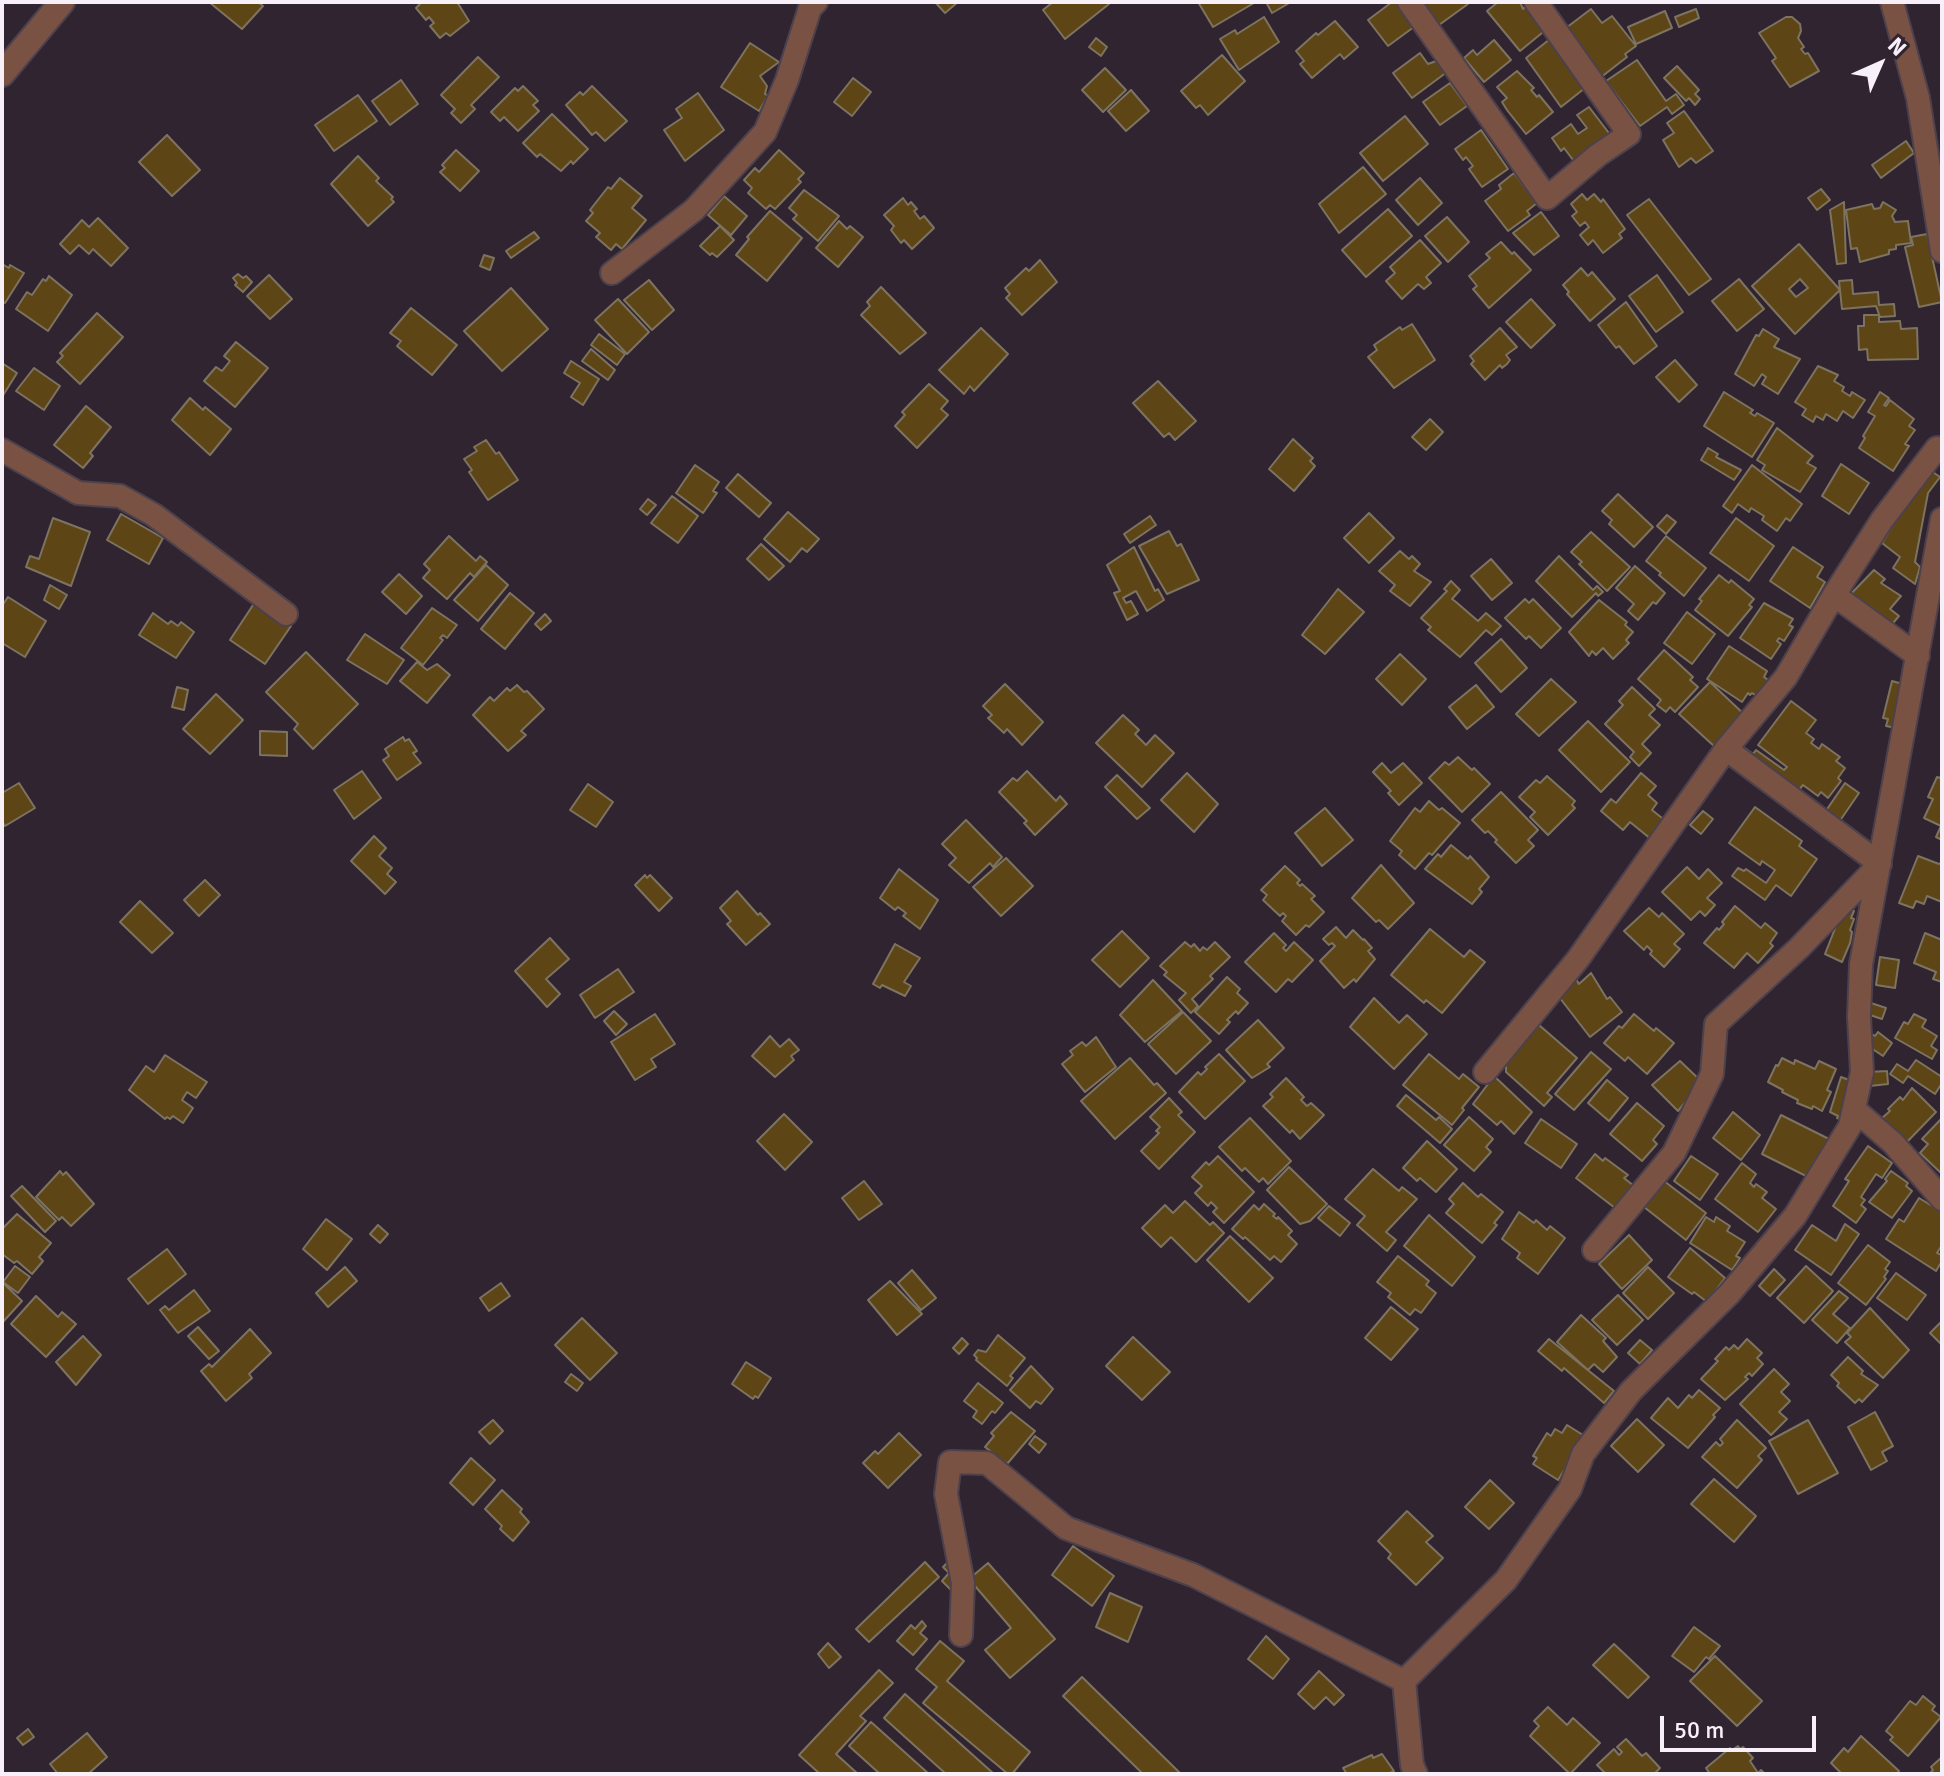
<!DOCTYPE html>
<html>
<head>
<meta charset="utf-8">
<style>
	body { margin:0 }
	#map { position:relative; width:1944px; height:1776px; overflow:hidden; background:#302431; font-family:Signika,sans-serif }
	canvas { display:block }
	.frame { position:absolute; inset:0; border:4px solid #f8f0f8; pointer-events:none }
	.north { position:absolute; left:1840px; top:24px; width:80px; height:80px; -webkit-text-stroke:6px #302431; paint-order:stroke; rotate:45deg; font-size:22px; font-weight:700; line-height:32px; text-align:center; color:#f8f0f8 }
	.north::after { content:''; display:block; margin:auto; width:28px; height:36px; background:#f8f0f8; clip-path:polygon(50% 0,100% 100%,50% 72%,0 100%) }
	.scale { position:absolute; left:1660px; top:1716px; width:156px; height:36px; box-sizing:border-box; border:4px solid #f8f0f8; border-top:0; padding-left:10px; font-size:24px; line-height:28px; white-space:nowrap; color:#f8f0f8; -webkit-text-stroke:6px #302431; paint-order:stroke }
</style>
</head>
<body>
<div id="map">
<canvas width="1944" height="1776"></canvas>
<div class="frame"></div>
<div class="north">N</div>
<div class="scale">50 m</div>
</div>
<script>
const context = document.querySelector('canvas').getContext('2d');
context.lineJoin = 'round';
function fillPath(path, color) { context.fillStyle = color; context.fill(path, 'evenodd'); }
const toPath = rows => new Path2D(rows.map(r => 'M' + r).join(''));
function strokePath(path, color, width, dash) { context.strokeStyle = color; context.lineWidth = width; context.lineCap = dash ? 'butt' : 'round'; context.setLineDash(dash || []); context.stroke(path); }
const building = toPath([
	[209,2,258,2,263,6,242,29,209,2],
	[419,2,457,2,469,21,450,36,446,33,440,38,430,26,434,23,429,17,426,20,416,8,420,4,419,2],
	[935,2,958,2,945,13,935,2],
	[1053,2,1107,2,1109,4,1065,39,1043,10,1053,2],
	[1198,2,1254,2,1254,3,1213,27,1198,2],
	[1266,2,1291,2,1272,13,1266,2],
	[1392,2,1401,2,1418,24,1388,46,1368,20,1392,2],
	[1422,2,1467,2,1468,4,1439,25,1422,2],
	[1498,2,1520,2,1523,9,1528,4,1548,28,1520,51,1487,11,1498,2],
	[1591,9,1602,23,1612,16,1636,46,1625,54,1627,57,1600,78,1562,31,1591,9],
	[1696,9,1699,18,1679,27,1675,17,1696,9],
	[1665,11,1672,28,1636,44,1628,27,1665,11],
	[1264,17,1279,42,1239,70,1220,39,1235,30,1237,34,1264,17],
	[1786,17,1792,17,1800,24,1801,31,1798,38,1804,47,1801,49,1805,54,1808,53,1819,71,1790,87,1772,61,1776,58,1759,33,1786,17],
	[1335,21,1358,47,1344,59,1340,54,1312,78,1300,64,1304,61,1296,51,1316,33,1318,35,1335,21],
	[1096,38,1107,47,1101,56,1089,47,1096,38],
	[1550,39,1590,84,1561,107,1526,58,1550,39],
	[1494,40,1511,60,1484,82,1464,58,1473,50,1477,55,1494,40],
	[750,43,779,62,760,76,767,86,765,94,768,96,759,111,721,87,750,43],
	[1420,53,1428,64,1439,60,1447,72,1412,98,1393,73,1420,53],
	[1222,55,1245,81,1208,115,1200,105,1196,108,1181,91,1222,55],
	[478,57,499,77,471,105,475,109,461,123,451,113,455,109,441,95,478,57],
	[1637,60,1666,101,1676,94,1684,105,1672,114,1667,107,1640,126,1606,81,1637,60],
	[1677,66,1699,90,1695,94,1700,99,1695,105,1689,98,1686,101,1664,78,1677,66],
	[1105,68,1126,90,1103,112,1082,90,1105,68],
	[1517,71,1534,88,1531,90,1537,97,1539,95,1553,112,1526,134,1507,110,1502,102,1507,98,1497,87,1517,71],
	[853,78,871,92,852,116,834,102,853,78],
	[401,80,418,104,390,125,372,101,401,80],
	[1450,83,1467,106,1440,125,1423,102,1450,83],
	[523,86,538,101,533,105,539,111,518,131,504,117,500,121,491,112,515,88,518,91,523,86],
	[592,86,627,121,605,141,596,132,592,135,566,105,580,92,583,95,592,86],
	[1131,90,1149,111,1126,131,1108,111,1131,90],
	[698,93,724,130,685,161,664,130,682,118,676,109,698,93],
	[358,95,377,121,334,151,315,125,358,95],
	[1589,107,1612,137,1576,164,1564,148,1561,151,1552,138,1571,124,1578,134,1587,128,1577,115,1589,107],
	[1684,111,1713,151,1696,163,1691,158,1679,167,1663,140,1674,133,1667,123,1684,111],
	[552,114,588,149,573,164,571,161,561,171,540,154,537,157,523,143,552,114],
	[1405,116,1428,144,1383,181,1360,153,1405,116],
	[1481,130,1508,169,1482,187,1469,169,1473,166,1466,157,1463,160,1455,149,1481,130],
	[167,135,200,170,172,196,139,162,167,135],
	[1906,141,1914,153,1881,178,1872,165,1906,141],
	[456,150,479,171,460,191,440,172,445,168,442,165,456,150],
	[779,150,804,173,798,179,801,182,775,209,770,205,766,209,748,193,752,188,744,180,755,168,759,172,779,150],
	[358,156,379,178,376,181,393,197,391,199,394,202,368,226,331,184,358,156],
	[1363,167,1386,194,1339,233,1319,204,1363,167],
	[1514,173,1537,203,1527,211,1530,215,1508,231,1485,201,1501,189,1499,185,1514,173],
	[620,178,642,196,632,208,646,220,622,249,616,244,611,250,596,237,600,233,586,221,593,213,590,210,608,187,611,189,620,178],
	[1420,178,1442,203,1418,225,1396,200,1420,178],
	[1821,189,1830,200,1817,210,1808,198,1821,189],
	[804,190,839,216,818,241,793,219,797,215,789,208,804,190],
	[1582,194,1587,200,1594,194,1601,202,1603,199,1625,229,1619,234,1622,238,1603,253,1593,240,1588,245,1580,235,1589,227,1585,222,1580,226,1572,216,1577,212,1571,204,1582,194],
	[724,196,747,216,731,235,708,215,724,196],
	[903,198,908,205,911,202,917,209,914,211,920,219,924,216,934,228,912,249,904,240,901,243,891,230,894,226,884,215,903,198],
	[1649,199,1711,279,1689,295,1627,215,1649,199],
	[1844,202,1846,263,1837,264,1830,210,1844,202],
	[1883,202,1896,210,1892,216,1895,222,1908,221,1911,243,1896,245,1896,249,1889,250,1889,254,1860,262,1857,248,1851,249,1846,210,1872,204,1874,209,1880,208,1883,202],
	[1388,209,1412,236,1366,277,1342,250,1388,209],
	[770,211,802,238,767,281,736,255,749,239,747,237,770,211],
	[1541,212,1559,236,1534,255,1513,233,1541,212],
	[1447,217,1469,242,1448,262,1425,236,1447,217],
	[98,218,128,248,111,266,93,249,89,254,79,245,70,254,60,244,82,220,89,227,98,218],
	[839,221,847,229,850,226,863,237,838,267,816,248,839,221],
	[720,226,734,240,717,257,712,253,710,255,700,246,720,226],
	[534,232,539,238,511,258,506,251,534,232],
	[1927,234,1942,302,1919,307,1905,247,1913,245,1911,237,1927,234],
	[1420,240,1441,263,1426,277,1431,283,1424,289,1418,284,1402,299,1386,281,1395,273,1390,267,1420,240],
	[1501,242,1512,254,1514,252,1531,270,1489,308,1473,289,1477,286,1469,276,1490,258,1486,254,1501,242],
	[1799,244,1840,290,1795,334,1752,286,1799,244],
	[1800,279,1808,288,1796,297,1789,289,1800,279],
	[484,255,494,258,490,270,480,266,484,255],
	[1040,260,1057,282,1022,315,1006,298,1010,294,1005,288,1026,268,1029,271,1040,260],
	[2,264,9,268,10,265,24,273,5,303,2,301,2,264],
	[1581,268,1588,276,1592,272,1615,299,1590,321,1567,294,1569,292,1563,285,1581,268],
	[238,274,243,278,246,276,252,282,243,292,235,285,237,283,233,278,238,274],
	[269,275,292,299,270,319,247,296,269,275],
	[1657,275,1683,312,1656,332,1629,296,1657,275],
	[49,276,72,295,48,331,16,309,27,292,32,295,43,279,46,281,49,276],
	[1739,279,1764,309,1737,331,1712,301,1739,279],
	[649,280,674,310,652,330,624,300,649,280],
	[1852,280,1853,294,1878,292,1879,305,1894,304,1895,316,1880,317,1876,306,1842,309,1839,281,1852,280],
	[881,287,926,333,900,354,861,315,870,306,867,302,881,287],
	[511,288,548,329,502,371,464,331,511,288],
	[618,299,649,332,627,354,595,320,618,299],
	[1531,299,1555,325,1531,348,1506,322,1531,299],
	[1626,302,1657,346,1634,364,1619,346,1616,348,1598,325,1626,302],
	[411,308,457,345,432,375,397,346,401,341,390,333,411,308],
	[97,313,123,337,80,384,57,362,63,356,60,353,97,313],
	[1864,315,1879,315,1879,322,1900,321,1901,329,1917,328,1918,359,1868,360,1867,349,1859,350,1858,326,1864,326,1864,315],
	[1412,324,1435,360,1394,388,1368,357,1377,350,1374,345,1400,327,1402,330,1412,324],
	[981,328,1008,354,974,391,970,386,964,394,939,370,981,328],
	[1500,328,1517,347,1506,355,1510,360,1507,364,1502,368,1500,365,1485,380,1471,364,1474,361,1470,356,1500,328],
	[1763,329,1779,339,1774,347,1800,359,1778,394,1762,384,1766,377,1762,374,1754,386,1735,374,1756,335,1759,336,1763,329],
	[599,334,625,354,617,365,591,345,599,334],
	[236,342,268,368,235,407,204,381,216,367,222,371,230,361,224,356,236,342],
	[591,349,615,370,608,380,582,361,591,349],
	[1675,360,1697,385,1679,402,1656,377,1675,360],
	[571,361,599,379,583,405,571,397,580,383,564,373,571,361],
	[2,363,17,373,2,397,2,363],
	[1818,366,1838,375,1834,381,1844,387,1842,391,1850,396,1852,392,1865,400,1853,418,1843,411,1837,421,1826,414,1823,420,1816,416,1813,422,1802,415,1806,409,1795,402,1818,366],
	[34,368,60,386,44,410,16,391,34,368],
	[1158,381,1196,421,1175,440,1169,433,1164,437,1133,403,1158,381],
	[929,384,948,401,941,409,948,415,917,448,895,426,905,415,902,412,929,384],
	[1724,392,1753,410,1750,413,1755,416,1757,413,1774,423,1752,457,1704,426,1724,392],
	[1880,392,1889,398,1884,405,1886,406,1890,400,1914,419,1909,426,1915,430,1905,444,1909,446,1893,471,1859,448,1865,438,1863,436,1875,416,1868,412,1880,392],
	[190,398,203,410,205,407,231,429,210,455,172,420,190,398],
	[86,406,111,427,90,453,93,456,83,468,54,445,86,406],
	[1430,419,1443,432,1426,450,1412,437,1430,419],
	[1777,428,1813,456,1807,463,1816,468,1800,492,1762,470,1765,465,1757,460,1777,428],
	[1293,439,1313,458,1310,461,1315,466,1294,491,1269,469,1293,439],
	[486,440,496,454,499,452,518,480,488,500,469,472,472,470,464,459,477,451,474,447,486,440],
	[1708,448,1718,454,1716,457,1741,470,1734,480,1701,460,1708,448],
	[1841,464,1869,483,1849,514,1822,496,1841,464],
	[695,465,719,482,713,491,717,493,703,513,676,493,695,465],
	[1752,465,1802,504,1790,521,1786,518,1777,531,1762,520,1764,516,1751,508,1749,512,1738,504,1732,513,1723,506,1752,465],
	[1927,468,1940,477,1928,493,1915,562,1920,567,1915,584,1893,568,1900,557,1882,543,1927,468],
	[738,474,771,503,759,517,726,488,738,474],
	[1618,494,1653,527,1634,547,1609,524,1612,520,1602,511,1618,494],
	[672,496,698,516,678,543,651,523,672,496],
	[648,499,656,505,647,515,640,509,648,499],
	[788,512,819,539,807,552,802,548,790,562,764,539,788,512],
	[1369,513,1394,538,1369,563,1344,538,1369,513],
	[121,514,163,538,149,564,107,540,121,514],
	[1667,515,1676,522,1666,534,1657,526,1667,515],
	[1150,516,1156,525,1130,543,1124,534,1150,516],
	[53,518,90,532,71,586,26,567,30,556,39,559,53,518],
	[1736,518,1774,546,1749,581,1710,553,1736,518],
	[1169,531,1177,546,1181,544,1199,580,1167,594,1139,546,1169,531],
	[1591,532,1630,567,1607,591,1579,564,1582,562,1571,552,1591,532],
	[449,536,476,561,480,556,487,562,474,577,470,573,447,599,423,578,430,570,424,564,449,536],
	[1666,536,1706,568,1684,596,1659,575,1661,573,1646,561,1666,536],
	[761,544,784,566,769,580,747,559,761,544],
	[1134,547,1155,591,1158,589,1164,600,1147,611,1136,591,1123,598,1126,603,1131,601,1138,614,1127,620,1114,593,1120,591,1107,565,1134,547],
	[1793,547,1823,567,1817,577,1825,582,1810,608,1770,581,1793,547],
	[1400,551,1409,559,1412,556,1420,564,1414,571,1431,582,1410,606,1390,591,1395,585,1379,571,1400,551],
	[1559,556,1593,590,1597,586,1603,592,1598,596,1596,593,1572,617,1536,581,1559,556],
	[1491,559,1512,583,1492,600,1471,576,1491,559],
	[486,565,508,585,478,621,454,600,486,565],
	[1635,566,1665,593,1656,604,1653,602,1638,620,1628,611,1634,604,1616,588,1635,566],
	[1874,570,1885,579,1881,583,1901,596,1890,609,1899,616,1888,629,1845,600,1874,570],
	[399,574,422,596,406,614,382,592,399,574],
	[1719,575,1729,583,1731,580,1754,599,1749,605,1752,607,1728,636,1695,610,1702,601,1699,599,1719,575],
	[1451,581,1460,590,1452,599,1456,602,1478,621,1486,613,1501,626,1492,635,1486,630,1460,657,1428,630,1431,627,1421,618,1447,591,1444,589,1451,581],
	[50,585,67,595,59,609,44,600,50,585],
	[1338,589,1364,612,1325,654,1302,635,1338,589],
	[510,593,534,613,505,649,481,629,510,593],
	[8,597,46,621,25,657,2,643,2,606,8,597],
	[1525,599,1529,603,1533,599,1561,628,1541,648,1529,636,1526,639,1505,618,1525,599],
	[1599,600,1627,622,1625,625,1633,632,1626,640,1629,643,1613,659,1603,648,1596,655,1592,651,1589,656,1569,632,1599,600],
	[255,602,291,626,265,664,230,640,255,602],
	[1764,603,1793,619,1789,625,1793,627,1784,641,1779,638,1777,641,1781,644,1771,659,1740,638,1764,603],
	[432,608,457,625,447,638,443,635,440,638,443,640,423,665,401,648,432,608],
	[1687,612,1715,634,1692,664,1664,643,1687,612],
	[153,613,168,624,171,621,178,626,181,622,194,632,176,658,139,635,153,613],
	[545,614,551,621,541,630,535,624,545,614],
	[365,634,404,660,387,684,347,660,365,634],
	[1501,639,1527,668,1501,692,1475,663,1501,639],
	[1729,646,1767,671,1764,677,1771,682,1761,699,1752,693,1750,695,1748,693,1742,702,1707,679,1729,646],
	[1664,650,1693,677,1690,680,1698,687,1675,712,1670,707,1666,712,1657,705,1661,700,1638,679,1664,650],
	[306,652,358,704,313,749,294,729,298,724,266,692,306,652],
	[1400,654,1426,679,1402,705,1376,679,1400,654],
	[417,662,427,670,437,664,450,675,427,703,400,681,417,662],
	[1551,679,1576,702,1539,736,1516,714,1551,679],
	[1892,681,1906,685,1896,728,1886,726,1888,719,1883,718,1892,681],
	[1710,682,1747,717,1715,747,1679,714,1710,682],
	[1005,684,1043,722,1022,745,1007,729,1004,733,988,718,992,715,983,706,1005,684],
	[517,685,524,692,527,691,544,709,521,731,526,735,508,751,473,715,490,697,494,701,507,688,510,691,517,685],
	[1476,685,1494,707,1467,729,1449,707,1476,685],
	[177,687,188,690,184,710,172,707,177,687],
	[1632,687,1655,709,1649,715,1660,725,1642,744,1651,753,1639,766,1630,757,1634,752,1605,724,1623,705,1619,701,1632,687],
	[216,694,243,720,210,754,183,729,216,694],
	[1791,701,1816,720,1806,733,1814,739,1811,743,1819,749,1822,744,1840,757,1836,761,1845,768,1838,778,1841,781,1828,798,1821,792,1818,796,1803,785,1794,796,1740,755,1745,748,1753,754,1756,750,1784,770,1787,767,1758,745,1791,701],
	[1123,715,1139,730,1135,734,1146,745,1155,735,1174,753,1142,787,1096,743,1123,715],
	[1588,721,1630,762,1601,792,1559,750,1588,721],
	[260,731,287,732,287,756,260,755,260,731],
	[403,737,405,741,409,739,417,751,413,753,421,763,397,780,383,760,389,756,385,749,403,737],
	[1458,757,1472,770,1474,768,1490,784,1462,812,1429,778,1445,762,1449,765,1458,757],
	[1382,763,1391,773,1403,763,1422,783,1399,805,1388,793,1391,791,1373,772,1382,763],
	[362,771,381,798,354,819,334,790,362,771],
	[1027,771,1056,801,1060,796,1067,804,1035,835,1024,823,1027,821,999,792,1013,778,1017,781,1027,771],
	[1187,773,1218,804,1194,832,1161,800,1187,773],
	[1641,773,1656,786,1648,795,1657,803,1652,810,1667,822,1652,840,1630,822,1623,830,1601,811,1611,799,1616,803,1641,773],
	[1942,773,1942,840,1936,837,1941,826,1924,818,1933,799,1928,797,1937,777,1940,778,1942,773],
	[1117,775,1150,808,1137,819,1105,787,1117,775],
	[1547,776,1575,801,1572,805,1575,808,1548,835,1530,817,1535,812,1519,797,1536,780,1540,783,1547,776],
	[19,783,35,808,5,826,2,821,2,793,19,783],
	[1845,783,1859,793,1837,825,1823,815,1845,783],
	[588,784,613,802,596,827,570,810,588,784],
	[1501,792,1538,830,1528,840,1534,846,1516,863,1495,842,1497,840,1488,831,1485,833,1472,820,1501,792],
	[1429,801,1439,810,1442,808,1460,823,1432,855,1429,853,1415,869,1399,855,1402,851,1390,841,1415,808,1420,812,1429,801],
	[1755,807,1802,841,1799,846,1817,859,1791,896,1776,885,1765,900,1732,876,1738,868,1744,871,1746,869,1766,883,1775,870,1762,861,1760,865,1729,843,1755,807],
	[1325,808,1353,840,1322,866,1295,833,1325,808],
	[1703,811,1713,819,1701,834,1690,825,1703,811],
	[966,820,1002,857,993,867,990,863,969,883,949,865,956,858,942,844,966,820],
	[374,836,386,848,379,856,392,868,387,874,396,882,385,894,351,861,374,836],
	[1451,845,1468,859,1470,856,1489,877,1479,889,1482,892,1472,904,1425,869,1438,854,1441,857,1451,845],
	[1918,856,1939,864,1942,862,1942,902,1927,896,1924,904,1916,901,1913,908,1899,903,1918,856],
	[1006,858,1033,886,1001,916,973,887,1006,858],
	[1381,865,1414,903,1388,929,1379,920,1376,922,1352,898,1381,865],
	[1285,866,1300,880,1297,883,1300,886,1302,884,1315,896,1311,899,1324,912,1309,927,1306,925,1296,935,1282,921,1286,916,1283,913,1280,916,1263,900,1267,895,1261,890,1285,866],
	[1687,867,1699,879,1708,869,1722,883,1707,898,1715,905,1705,916,1700,911,1691,920,1662,892,1687,867],
	[899,869,938,900,920,929,903,916,906,913,898,907,895,910,880,898,899,869],
	[645,875,647,878,650,875,672,898,659,911,635,885,645,875],
	[205,880,220,895,199,916,184,900,205,880],
	[737,891,758,915,760,913,770,924,746,945,727,924,731,921,720,908,737,891],
	[140,901,173,933,152,953,120,922,140,901],
	[1735,906,1761,928,1765,923,1777,933,1770,943,1773,946,1758,963,1747,953,1734,968,1704,943,1717,928,1719,930,1724,924,1722,922,1735,906],
	[1845,907,1854,911,1851,918,1854,919,1850,930,1852,932,1850,943,1842,962,1825,954,1836,926,1832,924,1845,907],
	[1649,908,1659,917,1662,913,1684,934,1674,944,1680,949,1664,967,1650,954,1652,951,1647,946,1644,950,1624,931,1649,908],
	[1336,927,1346,938,1353,930,1363,940,1364,939,1372,948,1368,951,1375,959,1356,982,1354,979,1344,988,1320,961,1335,946,1332,943,1329,945,1323,939,1336,927],
	[1430,929,1464,957,1470,950,1485,962,1442,1013,1426,1000,1424,1003,1391,975,1430,929],
	[1122,931,1149,958,1120,987,1092,960,1122,931],
	[1274,933,1286,945,1283,948,1286,951,1294,942,1313,960,1292,982,1288,979,1276,992,1245,962,1274,933],
	[1925,933,1942,940,1942,982,1933,979,1936,972,1914,963,1925,933],
	[550,938,569,959,546,979,560,994,547,1007,515,971,550,938],
	[1185,942,1191,947,1194,944,1200,951,1203,947,1207,950,1215,942,1230,957,1210,976,1213,979,1192,999,1198,1006,1191,1013,1179,1000,1186,993,1164,975,1167,972,1160,966,1185,942],
	[895,944,920,958,904,982,911,986,905,996,882,985,880,988,873,984,895,944],
	[1880,957,1899,960,1895,988,1876,985,1880,957],
	[618,969,634,992,595,1018,580,995,618,969],
	[1591,973,1607,999,1610,997,1622,1012,1590,1037,1556,993,1576,979,1579,984,1591,973],
	[1227,977,1240,989,1237,993,1248,1003,1238,1014,1236,1011,1227,1020,1230,1022,1219,1034,1195,1012,1227,977],
	[1153,980,1182,1011,1145,1042,1120,1015,1153,980],
	[1374,998,1399,1023,1407,1015,1427,1034,1394,1069,1350,1027,1374,998],
	[1871,1003,1886,1008,1882,1019,1867,1014,1871,1003],
	[614,1011,627,1024,616,1035,604,1021,614,1011],
	[1183,1012,1211,1041,1176,1074,1148,1044,1183,1012],
	[655,1014,675,1044,651,1059,656,1067,635,1080,611,1042,655,1014],
	[1634,1014,1654,1031,1656,1028,1674,1043,1647,1074,1628,1057,1625,1061,1604,1043,1619,1026,1622,1028,1634,1014],
	[1914,1014,1926,1020,1922,1027,1937,1036,1931,1046,1937,1050,1932,1059,1895,1038,1904,1022,1908,1024,1914,1014],
	[1258,1020,1284,1048,1267,1064,1270,1067,1252,1078,1226,1050,1258,1020],
	[1539,1025,1577,1058,1547,1093,1552,1097,1544,1106,1506,1072,1506,1059,1526,1030,1530,1035,1539,1025],
	[1878,1032,1892,1043,1883,1056,1868,1046,1870,1033,1875,1036,1878,1032],
	[770,1036,780,1047,789,1039,799,1050,791,1056,794,1060,775,1077,752,1056,770,1036],
	[1096,1037,1116,1067,1085,1092,1062,1064,1073,1055,1070,1051,1082,1042,1086,1046,1096,1037],
	[1591,1052,1611,1069,1574,1110,1555,1094,1591,1052],
	[1219,1054,1245,1081,1205,1119,1179,1092,1198,1072,1201,1075,1207,1069,1205,1067,1219,1054],
	[1429,1054,1459,1079,1463,1074,1479,1087,1462,1108,1464,1110,1452,1125,1403,1085,1429,1054],
	[165,1055,207,1082,196,1098,187,1092,182,1100,193,1108,183,1123,173,1116,170,1119,167,1117,165,1119,129,1090,146,1066,154,1072,165,1055],
	[1130,1058,1154,1085,1157,1083,1166,1093,1115,1139,1081,1101,1130,1058],
	[1782,1058,1794,1064,1795,1060,1815,1069,1819,1061,1836,1069,1827,1090,1831,1092,1822,1111,1813,1106,1812,1109,1797,1103,1798,1100,1782,1092,1783,1090,1768,1082,1776,1065,1778,1066,1782,1058],
	[1916,1060,1942,1077,1942,1083,1935,1094,1908,1076,1903,1083,1890,1074,1897,1064,1908,1071,1916,1060],
	[1680,1061,1702,1082,1678,1111,1652,1085,1680,1061],
	[1887,1071,1888,1084,1870,1086,1869,1072,1887,1071],
	[1850,1075,1843,1120,1837,1118,1838,1116,1830,1112,1841,1077,1849,1080,1850,1075],
	[1494,1076,1532,1112,1514,1134,1501,1121,1497,1125,1473,1104,1494,1076],
	[1286,1078,1304,1097,1301,1100,1307,1106,1311,1103,1324,1115,1300,1139,1292,1130,1290,1133,1263,1106,1273,1097,1270,1094,1286,1078],
	[1607,1080,1628,1098,1609,1121,1588,1103,1607,1080],
	[1912,1088,1936,1112,1906,1143,1882,1118,1890,1111,1888,1109,1900,1097,1903,1100,1912,1088],
	[1406,1095,1436,1120,1439,1117,1452,1129,1440,1143,1397,1106,1406,1095],
	[1169,1098,1182,1112,1178,1115,1195,1132,1159,1169,1141,1151,1159,1133,1156,1131,1160,1127,1150,1117,1169,1098],
	[1637,1103,1664,1126,1653,1140,1657,1144,1642,1161,1610,1134,1637,1103],
	[1733,1112,1760,1135,1741,1160,1713,1138,1733,1112],
	[784,1114,812,1142,785,1170,757,1141,784,1114],
	[1781,1115,1835,1142,1816,1181,1762,1154,1781,1115],
	[1469,1117,1493,1139,1486,1147,1491,1152,1474,1171,1444,1145,1469,1117],
	[1250,1118,1291,1161,1268,1184,1263,1178,1259,1182,1245,1168,1242,1171,1219,1147,1250,1118],
	[1942,1118,1942,1174,1920,1153,1928,1144,1922,1139,1942,1118],
	[1541,1119,1577,1144,1561,1168,1525,1143,1541,1119],
	[1427,1141,1457,1169,1436,1192,1420,1178,1417,1181,1403,1168,1427,1141],
	[1868,1146,1892,1163,1882,1178,1876,1174,1861,1197,1865,1200,1861,1205,1866,1209,1856,1223,1833,1206,1849,1181,1845,1179,1868,1146],
	[1595,1154,1603,1161,1605,1158,1628,1175,1624,1178,1634,1186,1615,1208,1576,1178,1595,1154],
	[1218,1156,1254,1192,1224,1223,1213,1212,1217,1208,1211,1202,1208,1206,1195,1193,1202,1186,1192,1177,1206,1162,1209,1165,1218,1156],
	[1691,1156,1718,1174,1700,1200,1674,1181,1691,1156],
	[1742,1163,1756,1174,1750,1183,1754,1187,1756,1184,1767,1192,1762,1198,1776,1209,1758,1232,1715,1199,1742,1163],
	[1289,1167,1327,1204,1310,1221,1300,1224,1267,1190,1289,1167],
	[1373,1169,1399,1191,1402,1187,1417,1199,1386,1232,1396,1240,1387,1251,1357,1225,1365,1216,1345,1199,1373,1169],
	[60,1171,63,1175,66,1172,94,1204,71,1226,62,1217,59,1220,36,1197,60,1171],
	[1891,1171,1908,1183,1906,1186,1912,1191,1892,1218,1869,1202,1887,1181,1885,1179,1891,1171],
	[864,1181,882,1204,859,1220,842,1198,864,1181],
	[1664,1181,1706,1213,1686,1240,1644,1207,1664,1181],
	[1463,1183,1478,1197,1481,1194,1503,1212,1494,1223,1497,1225,1482,1243,1446,1213,1454,1204,1449,1199,1463,1183],
	[22,1186,56,1221,45,1232,11,1196,22,1186],
	[1919,1198,1942,1212,1942,1245,1937,1253,1942,1255,1942,1261,1936,1271,1886,1239,1899,1219,1904,1222,1919,1198],
	[1185,1201,1210,1225,1213,1222,1224,1233,1196,1262,1171,1237,1161,1247,1142,1228,1165,1205,1173,1213,1185,1201],
	[1264,1204,1275,1214,1273,1216,1277,1219,1278,1217,1292,1231,1288,1235,1297,1244,1281,1262,1274,1256,1270,1260,1245,1237,1243,1239,1232,1229,1254,1205,1259,1210,1264,1204],
	[1329,1206,1350,1223,1340,1236,1318,1218,1329,1206],
	[1519,1212,1534,1223,1536,1220,1547,1230,1550,1226,1565,1238,1538,1274,1517,1258,1520,1253,1502,1239,1519,1212],
	[17,1214,51,1243,39,1257,43,1261,32,1274,17,1261,14,1263,2,1254,2,1229,17,1214],
	[1429,1215,1475,1257,1452,1286,1404,1246,1429,1215],
	[1706,1217,1714,1222,1716,1217,1730,1226,1727,1231,1745,1242,1736,1256,1740,1258,1732,1270,1690,1243,1706,1217],
	[326,1219,352,1239,327,1270,303,1249,326,1219],
	[1845,1224,1859,1234,1831,1275,1795,1250,1812,1225,1836,1241,1845,1224],
	[378,1225,388,1234,380,1243,370,1234,378,1225],
	[1629,1235,1652,1260,1622,1289,1599,1264,1629,1235],
	[1230,1236,1273,1278,1249,1302,1207,1260,1230,1236],
	[1868,1245,1890,1262,1885,1269,1888,1271,1884,1277,1886,1279,1866,1305,1838,1283,1868,1245],
	[1690,1248,1725,1278,1707,1302,1694,1292,1692,1294,1668,1277,1690,1248],
	[167,1249,186,1274,148,1304,128,1279,167,1249],
	[1398,1256,1429,1281,1426,1285,1436,1293,1421,1313,1415,1309,1410,1315,1388,1297,1391,1293,1377,1282,1398,1256],
	[15,1266,30,1277,18,1293,3,1282,15,1266],
	[1806,1266,1833,1291,1804,1323,1777,1298,1806,1266],
	[345,1267,357,1281,328,1307,316,1293,345,1267],
	[1648,1267,1674,1293,1648,1319,1623,1293,1648,1267],
	[1774,1269,1785,1280,1770,1296,1759,1286,1774,1269],
	[912,1270,936,1298,921,1310,898,1283,912,1270],
	[1896,1273,1926,1295,1907,1320,1877,1298,1896,1273],
	[890,1281,922,1314,897,1335,868,1300,890,1281],
	[2,1282,22,1301,2,1323,2,1282],
	[501,1283,510,1296,489,1311,480,1298,501,1283],
	[194,1290,210,1311,178,1333,160,1310,165,1306,169,1310,194,1290],
	[1839,1291,1848,1298,1833,1314,1850,1328,1837,1343,1812,1320,1839,1291],
	[1618,1295,1643,1320,1617,1345,1592,1320,1618,1295],
	[36,1296,58,1317,62,1312,76,1324,46,1357,11,1324,36,1296],
	[1391,1307,1418,1329,1391,1360,1365,1338,1391,1307],
	[1870,1308,1909,1350,1883,1378,1845,1342,1851,1337,1847,1333,1870,1308],
	[1581,1315,1606,1338,1603,1341,1617,1357,1603,1372,1594,1364,1588,1370,1557,1342,1581,1315],
	[582,1318,617,1353,590,1380,555,1345,582,1318],
	[1942,1321,1942,1345,1930,1333,1942,1321],
	[198,1327,219,1351,209,1359,188,1336,198,1327],
	[250,1329,271,1353,249,1374,252,1378,226,1401,201,1371,209,1364,212,1367,250,1329],
	[998,1335,1025,1358,1010,1376,1013,1378,1007,1386,976,1360,977,1358,974,1355,978,1350,986,1352,998,1335],
	[83,1336,101,1355,76,1385,56,1362,83,1336],
	[1133,1337,1170,1372,1142,1400,1106,1366,1133,1337],
	[962,1338,968,1344,959,1354,953,1348,962,1338],
	[1549,1339,1614,1391,1604,1403,1564,1368,1562,1371,1538,1351,1549,1339],
	[1747,1339,1762,1353,1757,1358,1763,1364,1752,1376,1749,1373,1745,1377,1748,1379,1725,1400,1701,1379,1718,1361,1715,1359,1726,1347,1729,1350,1734,1345,1738,1349,1747,1339],
	[1640,1340,1652,1350,1640,1364,1628,1353,1640,1340],
	[1848,1357,1863,1371,1861,1374,1878,1385,1862,1402,1859,1399,1855,1403,1837,1386,1839,1383,1831,1375,1848,1357],
	[746,1362,771,1378,758,1398,755,1396,753,1399,732,1384,746,1362],
	[1031,1366,1053,1389,1041,1404,1036,1401,1030,1408,1010,1390,1031,1366],
	[1774,1369,1789,1384,1781,1392,1790,1401,1779,1412,1787,1419,1771,1435,1740,1404,1774,1369],
	[571,1374,583,1383,577,1391,565,1382,571,1374],
	[978,1383,1003,1403,995,1413,992,1411,982,1424,973,1417,977,1411,964,1401,978,1383],
	[1699,1390,1720,1408,1713,1415,1715,1417,1688,1448,1651,1418,1668,1398,1678,1408,1689,1395,1692,1398,1699,1390],
	[1011,1412,1035,1431,1007,1464,985,1447,994,1436,991,1433,1011,1412],
	[1875,1412,1893,1446,1882,1452,1887,1461,1871,1470,1848,1427,1875,1412],
	[1637,1419,1664,1445,1638,1472,1611,1446,1637,1419],
	[493,1420,503,1431,490,1444,479,1432,493,1420],
	[1737,1420,1766,1448,1758,1456,1762,1460,1737,1488,1702,1457,1716,1442,1720,1446,1723,1443,1720,1439,1737,1420],
	[1808,1420,1838,1473,1798,1494,1769,1441,1808,1420],
	[1567,1425,1583,1435,1579,1442,1581,1443,1558,1480,1533,1464,1537,1458,1533,1456,1547,1433,1551,1436,1555,1429,1562,1433,1567,1425],
	[899,1433,921,1455,888,1488,863,1463,875,1451,878,1454,899,1433],
	[1035,1436,1046,1444,1039,1453,1029,1444,1035,1436],
	[471,1458,495,1480,473,1505,450,1483,471,1458],
	[1714,1479,1756,1516,1734,1542,1691,1504,1714,1479],
	[1490,1480,1514,1503,1489,1529,1465,1507,1490,1480],
	[502,1490,522,1509,520,1512,529,1522,513,1541,500,1529,502,1526,485,1509,502,1490],
	[1407,1511,1433,1536,1426,1542,1443,1558,1416,1585,1388,1558,1391,1554,1378,1541,1407,1511],
	[1073,1546,1114,1576,1092,1606,1052,1575,1073,1546],
	[949,1561,960,1582,952,1591,942,1581,949,1573,943,1567,949,1561],
	[925,1562,939,1577,869,1642,856,1629,925,1562],
	[988,1563,1055,1639,1010,1678,985,1650,1011,1628,969,1579,988,1563],
	[1110,1593,1142,1607,1128,1642,1096,1627,1110,1593],
	[922,1621,926,1626,920,1633,927,1639,913,1655,897,1641,911,1625,915,1629,922,1621],
	[1694,1627,1720,1646,1709,1659,1706,1657,1694,1672,1672,1656,1694,1627],
	[1266,1636,1289,1659,1273,1679,1248,1659,1266,1636],
	[940,1641,964,1661,947,1681,1030,1752,1012,1774,1008,1774,923,1703,937,1687,916,1669,940,1641],
	[828,1643,841,1657,829,1668,818,1654,828,1643],
	[1614,1644,1649,1677,1628,1698,1593,1665,1614,1644],
	[1715,1656,1762,1701,1737,1726,1690,1681,1715,1656],
	[879,1670,893,1683,860,1716,866,1721,836,1754,858,1774,820,1774,799,1755,879,1670],
	[1319,1671,1344,1695,1334,1705,1326,1697,1314,1709,1298,1694,1319,1671],
	[1082,1677,1181,1774,1143,1774,1063,1696,1082,1677],
	[905,1694,994,1774,946,1774,884,1718,905,1694],
	[1923,1696,1935,1706,1932,1710,1941,1717,1908,1756,1890,1740,1893,1737,1886,1731,1910,1701,1916,1705,1923,1696],
	[1548,1707,1567,1725,1573,1718,1600,1743,1570,1774,1530,1736,1539,1726,1534,1721,1548,1707],
	[871,1722,929,1774,880,1774,849,1746,871,1722],
	[28,1729,34,1737,23,1745,17,1738,28,1729],
	[87,1733,107,1757,88,1774,58,1774,50,1764,87,1733],
	[1861,1736,1899,1771,1896,1774,1842,1774,1831,1763,1844,1748,1848,1752,1861,1736],
	[1626,1739,1642,1756,1646,1753,1660,1768,1654,1774,1606,1774,1597,1765,1614,1749,1619,1755,1622,1752,1617,1747,1626,1739],
	[1738,1746,1740,1749,1743,1747,1753,1758,1750,1761,1758,1773,1761,1770,1765,1774,1710,1774,1706,1768,1730,1748,1732,1750,1738,1746],
	[1382,1754,1394,1771,1388,1774,1347,1774,1343,1768,1372,1755,1373,1758,1382,1754],
	[1942,1757,1942,1774,1929,1774,1933,1770,1931,1767,1942,1757]
]);
fillPath(building, '#5e4516');
strokePath(building, '#7d7361', 2);
const minor = toPath([
	[1409,2,1547,198,1598,155,1629,134,1536,2],
	[1892,2,1918,98,1942,251],
	[612,273,694,210,765,132,787,80,810,8,816,2],
	[2,450,78,493,120,496,154,515,286,614],
	[1834,595,1918,656],
	[1485,1072,1578,959,1726,749,1786,677,1834,595,1882,520,1937,448,1942,450],
	[1854,1109,1893,1143,1942,1199],
	[1594,1250,1674,1153,1712,1074,1716,1024,1799,948,1880,864,1726,749],
	[961,1635,963,1583,946,1494,950,1462,987,1463,1066,1528,1193,1575,1404,1681],
	[1416,1774,1412,1765,1404,1681,1506,1580,1570,1489,1583,1454,1631,1391,1729,1294,1795,1216,1850,1126,1862,1072,1859,1017,1861,964,1942,519]
]);
const tertiary = toPath([
	[2,74,62,2]
]);
strokePath(minor, '#4c414d', 26);
strokePath(tertiary, '#4c414d', 28);
strokePath(minor, '#7a5244', 22);
strokePath(tertiary, '#7a5244', 24);
</script>
</body>
</html>
